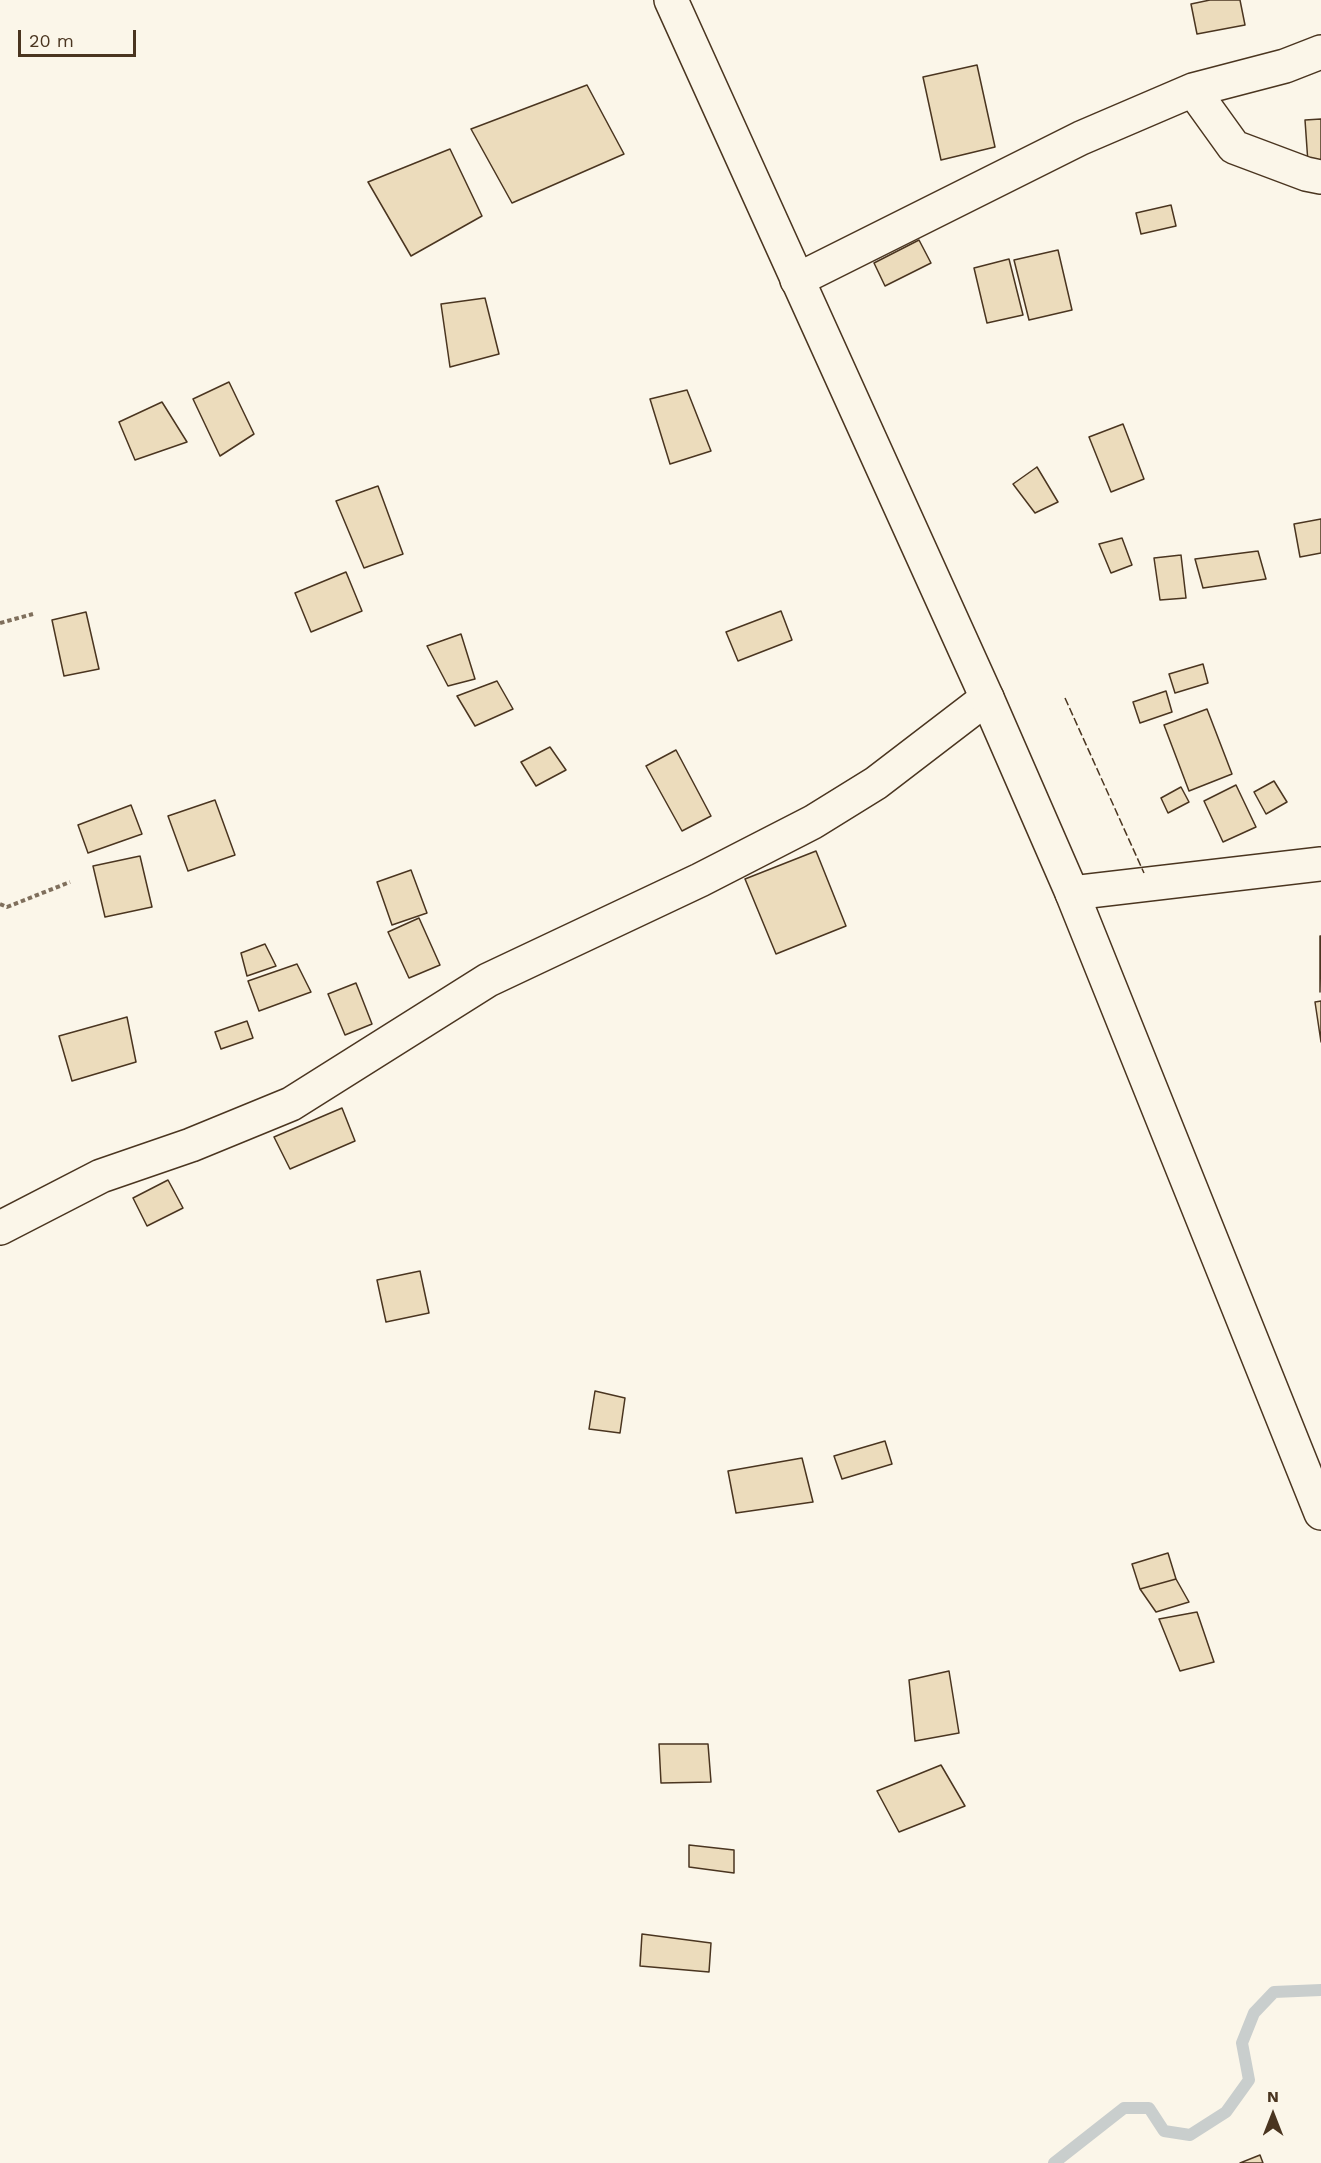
<!DOCTYPE html>
<html>
<head>
<meta charset="utf-8">
<style>
	body { margin:0 }
	#map { position:relative; width:1321px; height:2163px; overflow:hidden; background:#fbf6e9; font-family:"Work Sans",sans-serif }
	canvas { display:block }
	.north { position:absolute; left:1243px; top:2085px; width:60px; height:60px; -webkit-text-stroke:4px #fbf6e9; paint-order:stroke; rotate:0deg; font-size:16px; font-weight:700; line-height:24px; text-align:center; color:#4a3520 }
	.north::after { content:''; display:block; margin:auto; width:21px; height:27px; background:#4a3520; clip-path:polygon(50% 0,100% 100%,50% 72%,0 100%) }
	.scale { position:absolute; left:18px; top:30px; width:118px; height:27px; box-sizing:border-box; border:3px solid #4a3520; border-top:0; padding-left:8px; font-size:18px; line-height:21px; white-space:nowrap; color:#4a3520; -webkit-text-stroke:4px #fbf6e9; paint-order:stroke }
</style>
</head>
<body>
<div id="map">
<canvas width="1321" height="2163"></canvas>
<div class="north">N</div>
<div class="scale">20 m</div>
</div>
<script>
const context = document.querySelector('canvas').getContext('2d');
context.lineJoin = 'round';
const toPath = rows => new Path2D(rows.map(r => 'M' + r).join(''));
function strokePath(path, color, width, dash) { context.strokeStyle = color; context.lineWidth = width; context.lineCap = dash ? 'butt' : 'round'; context.setLineDash(dash || []); context.stroke(path); }
function fillPath(path, color) { context.fillStyle = color; context.fill(path, 'evenodd'); }
strokePath(toPath([
	[1054,2163,1124,2108,1149,2108,1164,2131,1190,2135,1226,2112,1249,2080,1242,2043,1254,2013,1274,1992,1321,1990]
]), '#c9cecd', 12);
const building = toPath([
	[1210,0,1240,0,1245,25,1197,34,1191,4,1210,0],
	[977,65,995,147,941,160,923,77,977,65],
	[587,85,624,154,512,203,471,129,587,85],
	[1321,119,1321,162,1308,163,1305,120,1321,119],
	[450,149,482,216,411,256,368,182,450,149],
	[1171,205,1176,226,1141,234,1136,213,1171,205],
	[919,240,931,263,885,286,874,263,919,240],
	[1058,250,1072,310,1029,320,1014,260,1058,250],
	[1009,259,1023,315,987,323,974,268,1009,259],
	[485,298,499,354,450,367,441,304,485,298],
	[229,382,254,434,220,456,193,399,229,382],
	[687,390,711,451,670,464,650,399,687,390],
	[162,402,187,442,135,460,119,422,162,402],
	[1123,424,1144,479,1111,492,1089,437,1123,424],
	[1037,467,1058,502,1035,513,1013,484,1037,467],
	[378,486,403,554,364,568,336,501,378,486],
	[1321,519,1321,553,1300,557,1294,524,1321,519],
	[1122,538,1132,565,1111,573,1099,544,1122,538],
	[1258,551,1266,579,1203,588,1195,559,1258,551],
	[1181,555,1186,598,1160,600,1154,558,1181,555],
	[346,572,362,611,311,632,295,593,346,572],
	[781,611,792,640,738,661,726,632,781,611],
	[86,612,99,669,64,676,52,620,86,612],
	[461,634,475,679,448,686,427,646,461,634],
	[1203,664,1208,683,1175,693,1169,674,1203,664],
	[497,681,513,709,475,726,457,696,497,681],
	[1166,691,1172,712,1140,723,1133,702,1166,691],
	[1207,709,1232,774,1189,791,1164,725,1207,709],
	[550,747,566,770,536,786,521,762,550,747],
	[676,750,711,816,682,831,646,766,676,750],
	[1274,781,1287,802,1266,814,1254,792,1274,781],
	[1236,785,1256,827,1223,842,1204,801,1236,785],
	[1181,787,1189,802,1168,813,1161,798,1181,787],
	[215,800,235,855,188,871,168,816,215,800],
	[131,805,142,834,88,853,78,825,131,805],
	[816,851,846,926,776,954,745,879,816,851],
	[140,856,152,907,105,917,93,866,140,856],
	[411,870,427,913,392,925,377,882,411,870],
	[419,918,440,965,409,978,388,932,419,918],
	[1320,936,1321,936,1320,992,1320,936],
	[265,944,276,966,247,976,241,953,265,944],
	[297,964,311,992,259,1011,248,981,297,964],
	[356,983,372,1024,345,1035,328,994,356,983],
	[1321,1001,1321,1042,1315,1002,1321,1001],
	[127,1017,136,1062,72,1081,59,1036,127,1017],
	[247,1021,253,1038,221,1049,215,1032,247,1021],
	[342,1108,355,1141,290,1169,274,1137,342,1108],
	[168,1180,183,1208,147,1226,133,1198,168,1180],
	[420,1271,429,1313,386,1322,377,1280,420,1271],
	[595,1391,625,1398,620,1433,589,1429,595,1391],
	[885,1441,892,1464,842,1479,834,1456,885,1441],
	[802,1458,813,1502,736,1513,728,1471,802,1458],
	[1168,1553,1176,1579,1140,1589,1132,1564,1168,1553],
	[1176,1579,1189,1602,1156,1612,1140,1589,1176,1579],
	[1197,1612,1214,1662,1180,1671,1159,1619,1197,1612],
	[949,1671,959,1733,915,1741,909,1680,949,1671],
	[659,1744,708,1744,711,1782,661,1783,659,1744],
	[941,1765,965,1806,899,1832,877,1791,941,1765],
	[689,1845,734,1850,734,1873,689,1867,689,1845],
	[642,1934,711,1943,709,1972,640,1966,642,1934],
	[1260,2155,1263,2163,1240,2163,1260,2155]
]);
fillPath(building, '#ecdcbc');
strokePath(building, '#4a3520', 1.5);
const street = toPath([
	[1193,90,1234,147,1306,174,1321,177],
	[797,280,1081,138,1193,90,1285,66,1321,52],
	[1072,893,1321,864],
	[0,1228,101,1176,191,1145,291,1104,488,980,700,880,813,822,876,783,987,698]
]);
const secondary = toPath([
	[671,0,987,698,1072,893,1321,1513]
]);
strokePath(street, '#4a3520', 36);
strokePath(secondary, '#4a3520', 36);
strokePath(toPath([
	[0,623,33,614],
	[0,904,7,907,70,882]
]), '#7f6f5c', 4, [4.5, 3]);
strokePath(street, '#fbf6e9', 33);
strokePath(secondary, '#fbf6e9', 33);
strokePath(toPath([
	[1065,698,1144,873]
]), '#4a3520', 1.5, [8, 3]);
</script>
</body>
</html>
